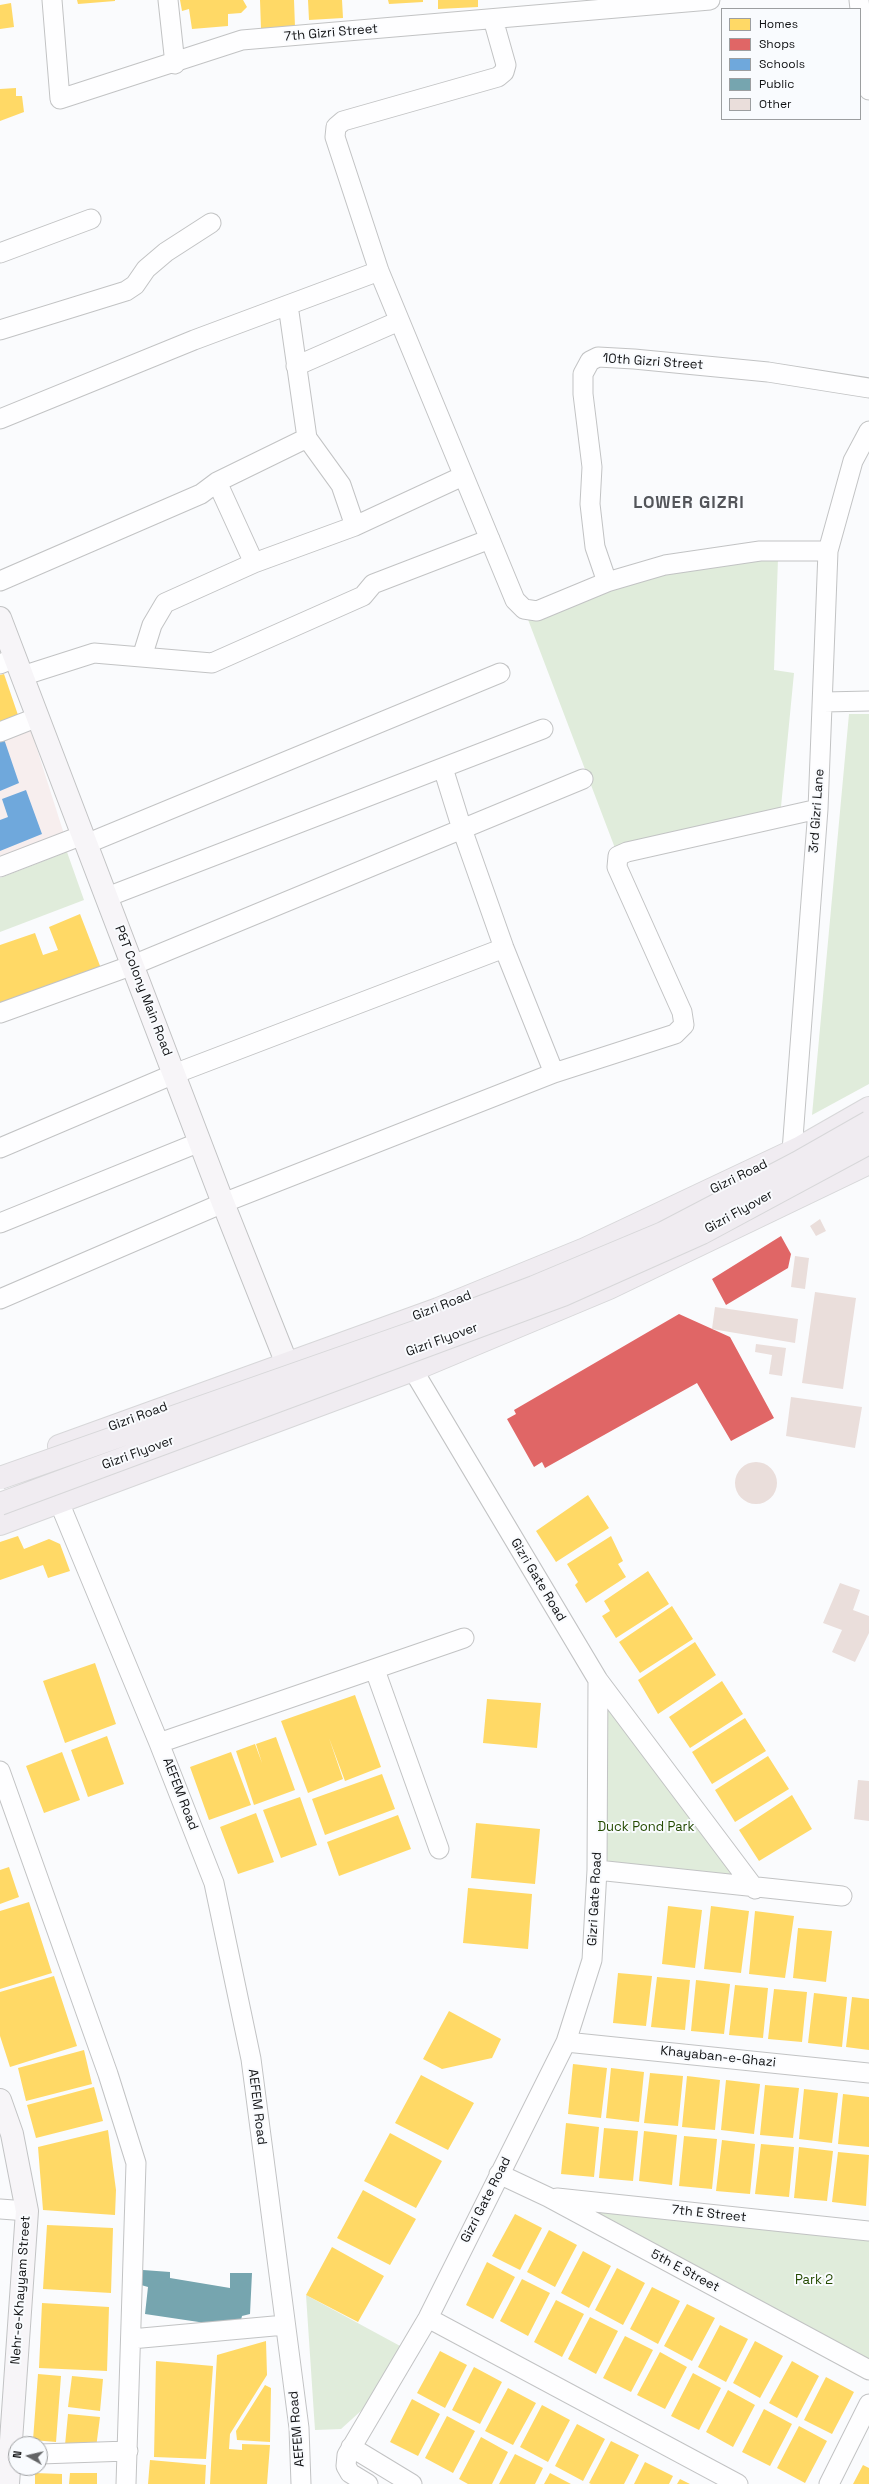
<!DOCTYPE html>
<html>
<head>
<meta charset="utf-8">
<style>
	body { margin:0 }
	#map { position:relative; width:869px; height:2484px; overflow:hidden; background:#fafbfd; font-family:"Space Grotesk",sans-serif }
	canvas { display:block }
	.legend { position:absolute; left:721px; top:8px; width:140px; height:112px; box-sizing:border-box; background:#f9fbfe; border:1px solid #9c9ea0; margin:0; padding:5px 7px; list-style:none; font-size:12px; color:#111214 }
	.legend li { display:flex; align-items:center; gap:8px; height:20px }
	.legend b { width:20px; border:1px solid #9c9ea0 }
	.north { position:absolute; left:8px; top:2436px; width:40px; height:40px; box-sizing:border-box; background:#f9fbfe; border:1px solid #9c9ea0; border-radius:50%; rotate:278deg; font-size:11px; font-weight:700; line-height:16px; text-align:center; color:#111214 }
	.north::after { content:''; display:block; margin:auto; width:14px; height:18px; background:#636466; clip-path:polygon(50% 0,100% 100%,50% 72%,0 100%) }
</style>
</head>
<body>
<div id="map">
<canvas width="869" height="2484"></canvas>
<ul class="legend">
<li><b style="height:11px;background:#ffd966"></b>Homes</li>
<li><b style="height:11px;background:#e06666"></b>Shops</li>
<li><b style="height:11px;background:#6fa8dc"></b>Schools</li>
<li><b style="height:11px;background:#76a5af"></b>Public</li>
<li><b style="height:11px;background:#eadedb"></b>Other</li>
</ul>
<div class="north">N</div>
</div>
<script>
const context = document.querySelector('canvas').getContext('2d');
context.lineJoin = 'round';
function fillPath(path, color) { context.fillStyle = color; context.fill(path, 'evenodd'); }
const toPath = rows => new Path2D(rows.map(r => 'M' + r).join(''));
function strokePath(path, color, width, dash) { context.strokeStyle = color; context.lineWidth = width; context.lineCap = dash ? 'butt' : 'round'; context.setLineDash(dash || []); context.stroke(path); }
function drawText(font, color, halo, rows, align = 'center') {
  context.font = font + ' "Space Grotesk",sans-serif'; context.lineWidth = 4; context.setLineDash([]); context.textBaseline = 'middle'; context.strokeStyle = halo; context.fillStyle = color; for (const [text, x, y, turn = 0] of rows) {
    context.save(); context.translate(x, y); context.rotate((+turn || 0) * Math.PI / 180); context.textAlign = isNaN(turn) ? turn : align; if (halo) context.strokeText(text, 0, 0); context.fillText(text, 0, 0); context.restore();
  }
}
fillPath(toPath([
	[29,724,64,834,0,858,0,736]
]), '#f7eeee');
fillPath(toPath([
	[778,559,774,670,794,673,780,817,618,856,524,609,665,565],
	[849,714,869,714,869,1084,812,1115],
	[67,852,84,900,0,932,0,878],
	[598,1680,755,1889,597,1870],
	[548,2197,869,2231,869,2374],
	[306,2295,402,2347,373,2400,341,2429,315,2430]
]), '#e0ecdb');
fillPath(toPath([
	[77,0,115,0,115,1,78,4],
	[180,0,243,0,247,7,241,13,228,14,228,26,192,29,189,9,182,11],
	[260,0,294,0,295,27,261,29],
	[308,0,342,0,343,18,309,20],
	[388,0,423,0,423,2,389,4],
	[438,0,478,0,478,7,438,9],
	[11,3,14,27,0,29,0,5],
	[16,88,16,96,22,96,24,112,0,121,0,89],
	[4,674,18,715,0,722,0,675],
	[80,914,102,971,0,1009,0,945,35,933,43,955,58,950,49,927],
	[588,1495,609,1528,556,1562,536,1531],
	[18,1536,24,1549,49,1539,60,1544,70,1571,48,1578,43,1565,0,1580,0,1542],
	[611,1536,623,1561,618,1564,626,1577,586,1603,575,1585,578,1582,567,1564],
	[648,1571,669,1604,616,1638,602,1616,610,1611,604,1601],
	[672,1606,693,1639,640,1673,619,1642],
	[695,1642,716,1675,658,1714,638,1680],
	[95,1663,116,1724,65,1743,43,1681],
	[722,1681,743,1714,690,1748,669,1717],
	[355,1695,381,1767,345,1781,329,1738,343,1779,308,1793,281,1721],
	[487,1699,541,1703,537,1748,483,1743],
	[745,1718,766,1751,712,1784,692,1752],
	[107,1736,124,1784,88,1797,71,1750],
	[276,1737,295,1790,254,1805,236,1751,255,1744,262,1763,256,1744],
	[62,1752,80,1800,44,1813,26,1766],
	[231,1752,251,1805,209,1820,190,1767],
	[768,1756,789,1789,735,1822,715,1790],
	[382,1774,395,1809,325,1835,312,1799],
	[792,1795,812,1829,759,1861,739,1830],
	[300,1797,317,1845,281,1858,263,1810],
	[256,1813,274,1862,238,1874,220,1827],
	[398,1815,411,1849,339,1876,327,1842],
	[476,1823,540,1829,535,1884,471,1878],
	[9,1867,19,1897,0,1904,0,1870],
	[468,1888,532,1894,528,1949,463,1943],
	[29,1902,52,1973,0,1989,0,1911],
	[668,1906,702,1910,695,1968,662,1964],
	[711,1906,749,1911,741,1973,704,1969],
	[755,1911,794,1916,785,1978,749,1974],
	[798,1928,832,1931,826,1982,793,1978],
	[618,1973,652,1976,646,2026,613,2023],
	[54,1976,77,2046,10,2067,0,2036,0,1992],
	[657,1977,690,1980,685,2030,651,2027],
	[696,1980,730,1984,724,2034,691,2031],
	[735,1985,768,1988,763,2038,729,2035],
	[774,1989,807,1992,802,2042,768,2039],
	[814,1993,847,1997,842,2047,808,2043],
	[852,1997,869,1999,869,2050,846,2047],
	[449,2011,501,2039,492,2058,442,2069,423,2059],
	[84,2050,92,2084,26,2101,18,2068],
	[573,2064,607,2068,601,2118,568,2114],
	[611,2068,644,2072,639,2122,606,2118],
	[650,2073,683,2076,678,2126,644,2123],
	[421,2075,474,2103,448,2150,395,2123],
	[687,2076,720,2080,715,2130,682,2127],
	[726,2080,760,2084,754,2134,721,2130],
	[765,2085,799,2088,793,2138,760,2135],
	[94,2087,103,2121,36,2138,27,2105],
	[804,2089,838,2093,832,2143,799,2139],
	[843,2094,869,2097,869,2147,838,2144],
	[566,2123,599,2127,594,2177,561,2174],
	[604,2128,638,2131,633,2181,599,2178],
	[108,2130,116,2190,115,2215,43,2210,38,2147],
	[644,2131,677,2135,672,2185,639,2181],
	[390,2133,442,2161,416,2208,364,2181],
	[684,2136,717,2139,712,2189,679,2186],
	[722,2140,755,2144,750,2194,716,2191],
	[761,2144,794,2147,789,2197,755,2194],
	[799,2147,833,2151,827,2201,794,2198],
	[838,2152,869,2155,866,2206,832,2202],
	[363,2190,416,2219,390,2265,337,2238],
	[515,2214,542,2228,520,2270,492,2256],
	[47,2225,113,2228,111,2293,43,2289],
	[549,2230,577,2245,555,2287,527,2272],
	[332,2247,384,2276,358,2322,306,2295],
	[583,2251,611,2266,589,2308,561,2293],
	[487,2262,515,2277,493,2319,466,2305],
	[617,2268,645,2283,623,2325,595,2310],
	[522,2279,550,2293,528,2336,500,2321],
	[652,2287,680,2301,658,2344,630,2329],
	[556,2300,584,2314,562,2357,534,2342],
	[42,2303,109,2307,107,2371,39,2368],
	[687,2304,715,2318,692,2361,664,2346],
	[590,2317,618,2331,596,2374,568,2359],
	[720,2325,748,2339,726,2382,698,2367],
	[625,2336,653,2350,631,2392,603,2378],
	[266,2341,267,2375,230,2434,229,2449,242,2450,242,2444,270,2445,267,2484,210,2484,217,2355],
	[755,2341,783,2356,760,2398,733,2383],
	[440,2351,467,2365,445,2408,417,2393],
	[660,2352,687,2367,665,2409,637,2395],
	[156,2361,213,2366,206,2459,154,2457],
	[792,2361,819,2376,797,2418,769,2403],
	[474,2367,502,2382,480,2424,452,2410],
	[693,2373,721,2388,699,2430,671,2416],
	[38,2374,61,2376,56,2442,33,2440],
	[72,2376,103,2379,100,2411,68,2407],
	[826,2377,854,2392,832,2434,804,2420],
	[265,2385,271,2388,270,2442,237,2440,236,2431],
	[508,2388,536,2403,513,2445,485,2431],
	[728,2390,755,2405,733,2447,706,2432],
	[412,2399,440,2414,418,2456,390,2442],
	[542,2405,570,2420,548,2462,520,2447],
	[764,2409,792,2424,770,2466,742,2452],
	[68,2414,100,2417,96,2448,65,2445],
	[447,2416,475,2431,453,2473,425,2458],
	[577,2424,605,2439,583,2481,555,2466],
	[799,2426,827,2441,805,2483,777,2468],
	[481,2437,508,2452,492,2484,468,2484,459,2479],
	[611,2441,639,2455,624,2484,591,2484,589,2483],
	[515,2454,543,2468,535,2484,499,2484],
	[150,2460,206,2465,205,2484,148,2484],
	[645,2462,673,2476,669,2484,634,2484],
	[863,2465,869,2468,869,2484,853,2484],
	[35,2473,62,2474,62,2484,35,2484],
	[70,2473,97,2473,97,2484,69,2484],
	[550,2473,571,2484,544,2484],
	[680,2479,690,2484,677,2484]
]), '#ffd966');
fillPath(toPath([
	[781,1236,791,1254,788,1268,726,1305,712,1279],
	[679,1314,730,1337,774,1418,731,1441,697,1383,545,1468,542,1462,534,1467,507,1419,516,1414,514,1410]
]), '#e06666');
fillPath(toPath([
	[4,739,19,783,0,791,0,741],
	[26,790,42,834,0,851,0,820,8,817,2,799]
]), '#6fa8dc');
fillPath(toPath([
	[143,2270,170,2272,170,2278,230,2288,230,2273,252,2273,250,2314,242,2316,240,2324,219,2325,145,2314,148,2287,141,2285]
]), '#76a5af');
fillPath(toPath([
	[820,1219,826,1231,816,1236,810,1226],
	[795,1256,809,1258,805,1289,791,1287],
	[815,1292,856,1298,843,1389,802,1383],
	[715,1307,798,1319,795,1343,712,1329],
	[756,1344,786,1348,782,1376,769,1374,772,1355,755,1352],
	[791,1397,862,1407,855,1448,786,1436],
	'735 1483a21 21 0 1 1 42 0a21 21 0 1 1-42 0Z',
	[840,1583,860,1590,853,1610,869,1616,869,1633,855,1662,832,1652,842,1630,823,1623],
	[858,1780,869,1781,869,1821,854,1819]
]), '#eadedb');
const street = toPath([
	[52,0,60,99,242,40,710,0],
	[168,0,175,64],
	[859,0,869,90],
	[493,19,506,65,504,72,498,77,343,121,336,127,335,137,379,271,515,600,524,609,537,611,607,582,665,565,760,551,828,551],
	[0,253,91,219],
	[288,305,307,438,341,485,355,526],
	[0,330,126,291,135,285,146,269,166,252,211,223],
	[296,366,399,321],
	[0,419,194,340,379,271],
	[217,482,254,563],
	[0,581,201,494,217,482,307,438],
	[607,582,595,547,590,504,592,467,583,394,583,374,590,361,598,357,634,359,768,372,869,388],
	[142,657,152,625,165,603,254,563,355,526,463,476],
	[0,664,15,658],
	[22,676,94,653,212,663,363,596,373,584,490,539],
	[824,702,869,701],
	[0,732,38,717],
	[443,768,462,829,504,948,554,1073],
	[86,844,500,673],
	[0,867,83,835],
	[107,897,543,729],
	[0,1013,133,965,583,779],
	[0,1148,174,1074,504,948],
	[795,1165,792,1151,818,809,828,551,853,461,869,431],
	[0,1223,200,1142],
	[0,1299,223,1203,554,1073,675,1034,684,1025,682,1012,617,867,618,856,627,852,818,809],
	[408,1357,413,1370,598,1680,755,1889],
	[59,1502,159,1743,214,1883,251,2059,299,2428,301,2484],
	[375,1670,439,1849],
	[159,1743,464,1638],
	[0,1771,108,2074,136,2163,126,2484],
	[597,1870,842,1896],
	[566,2042,869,2073],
	[499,2174,548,2197,869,2370],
	[557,2198,869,2231],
	[0,2209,27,2211],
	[428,2318,738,2484],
	[131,2339,285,2325],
	[351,2447,412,2484],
	[40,2454,128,2451],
	[368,2484,350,2473,346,2466,347,2455,428,2318,566,2042,592,1960,597,1870,598,1680],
	[829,2484,869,2404]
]);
const secondary = toPath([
	[0,618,223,1203,287,1364],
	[0,2100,12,2134,27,2211,8,2484]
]);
const primary = toPath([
	[59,1446,438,1309,585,1249,799,1148,869,1108],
	[0,1524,413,1370,609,1288,869,1163]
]);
strokePath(street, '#c2c3c4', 21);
strokePath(secondary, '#c2c3c4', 24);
strokePath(primary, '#d7d7d9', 24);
strokePath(street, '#fefeff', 19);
strokePath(secondary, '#f7f5f8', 22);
strokePath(primary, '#f0ecf1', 22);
const primaryBridge = toPath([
	[0,1478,415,1332,534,1287,663,1233,797,1163,869,1122],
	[0,1504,563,1295,702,1233,869,1143]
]);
strokePath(primaryBridge, '#d7d7d9', 24, []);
strokePath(primaryBridge, '#f0ecf1', 22);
drawText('13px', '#111214', '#f9fbfe', [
	["7th Gizri Street",331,33,-5],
	["10th Gizri Street",653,362,4],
	["3rd Gizri Lane",817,811,-86],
	["P&T Colony Main Road",143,991,69],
	["Gizri Road",739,1177,-26],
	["Gizri Flyover",739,1212,-29],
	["Gizri Road",442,1306,-21],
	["Gizri Flyover",442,1340,-20],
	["Gizri Road",138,1417,-20],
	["Gizri Flyover",138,1453,-20],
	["Gizri Gate Road",538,1580,59],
	["AEFEM Road",180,1794,69],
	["Gizri Gate Road",595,1899,-87],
	["Khayaban-e-Ghazi",718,2057,6],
	["AEFEM Road",257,2107,83],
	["Gizri Gate Road",486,2200,-63],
	["7th E Street",709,2214,6],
	["5th E Street",685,2271,28],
	["Nehr-e-Khayyam Street",21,2290,-86],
	["AEFEM Road",297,2429,-95]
]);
drawText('13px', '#244a00', '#f9fbfe', [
	["Duck Pond Park",646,1827],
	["Park 2",814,2280]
]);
context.letterSpacing = '1px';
drawText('bold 17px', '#53555a', '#f9fbfe', [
	["LOWER GIZRI",689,503]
]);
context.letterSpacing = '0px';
</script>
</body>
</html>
